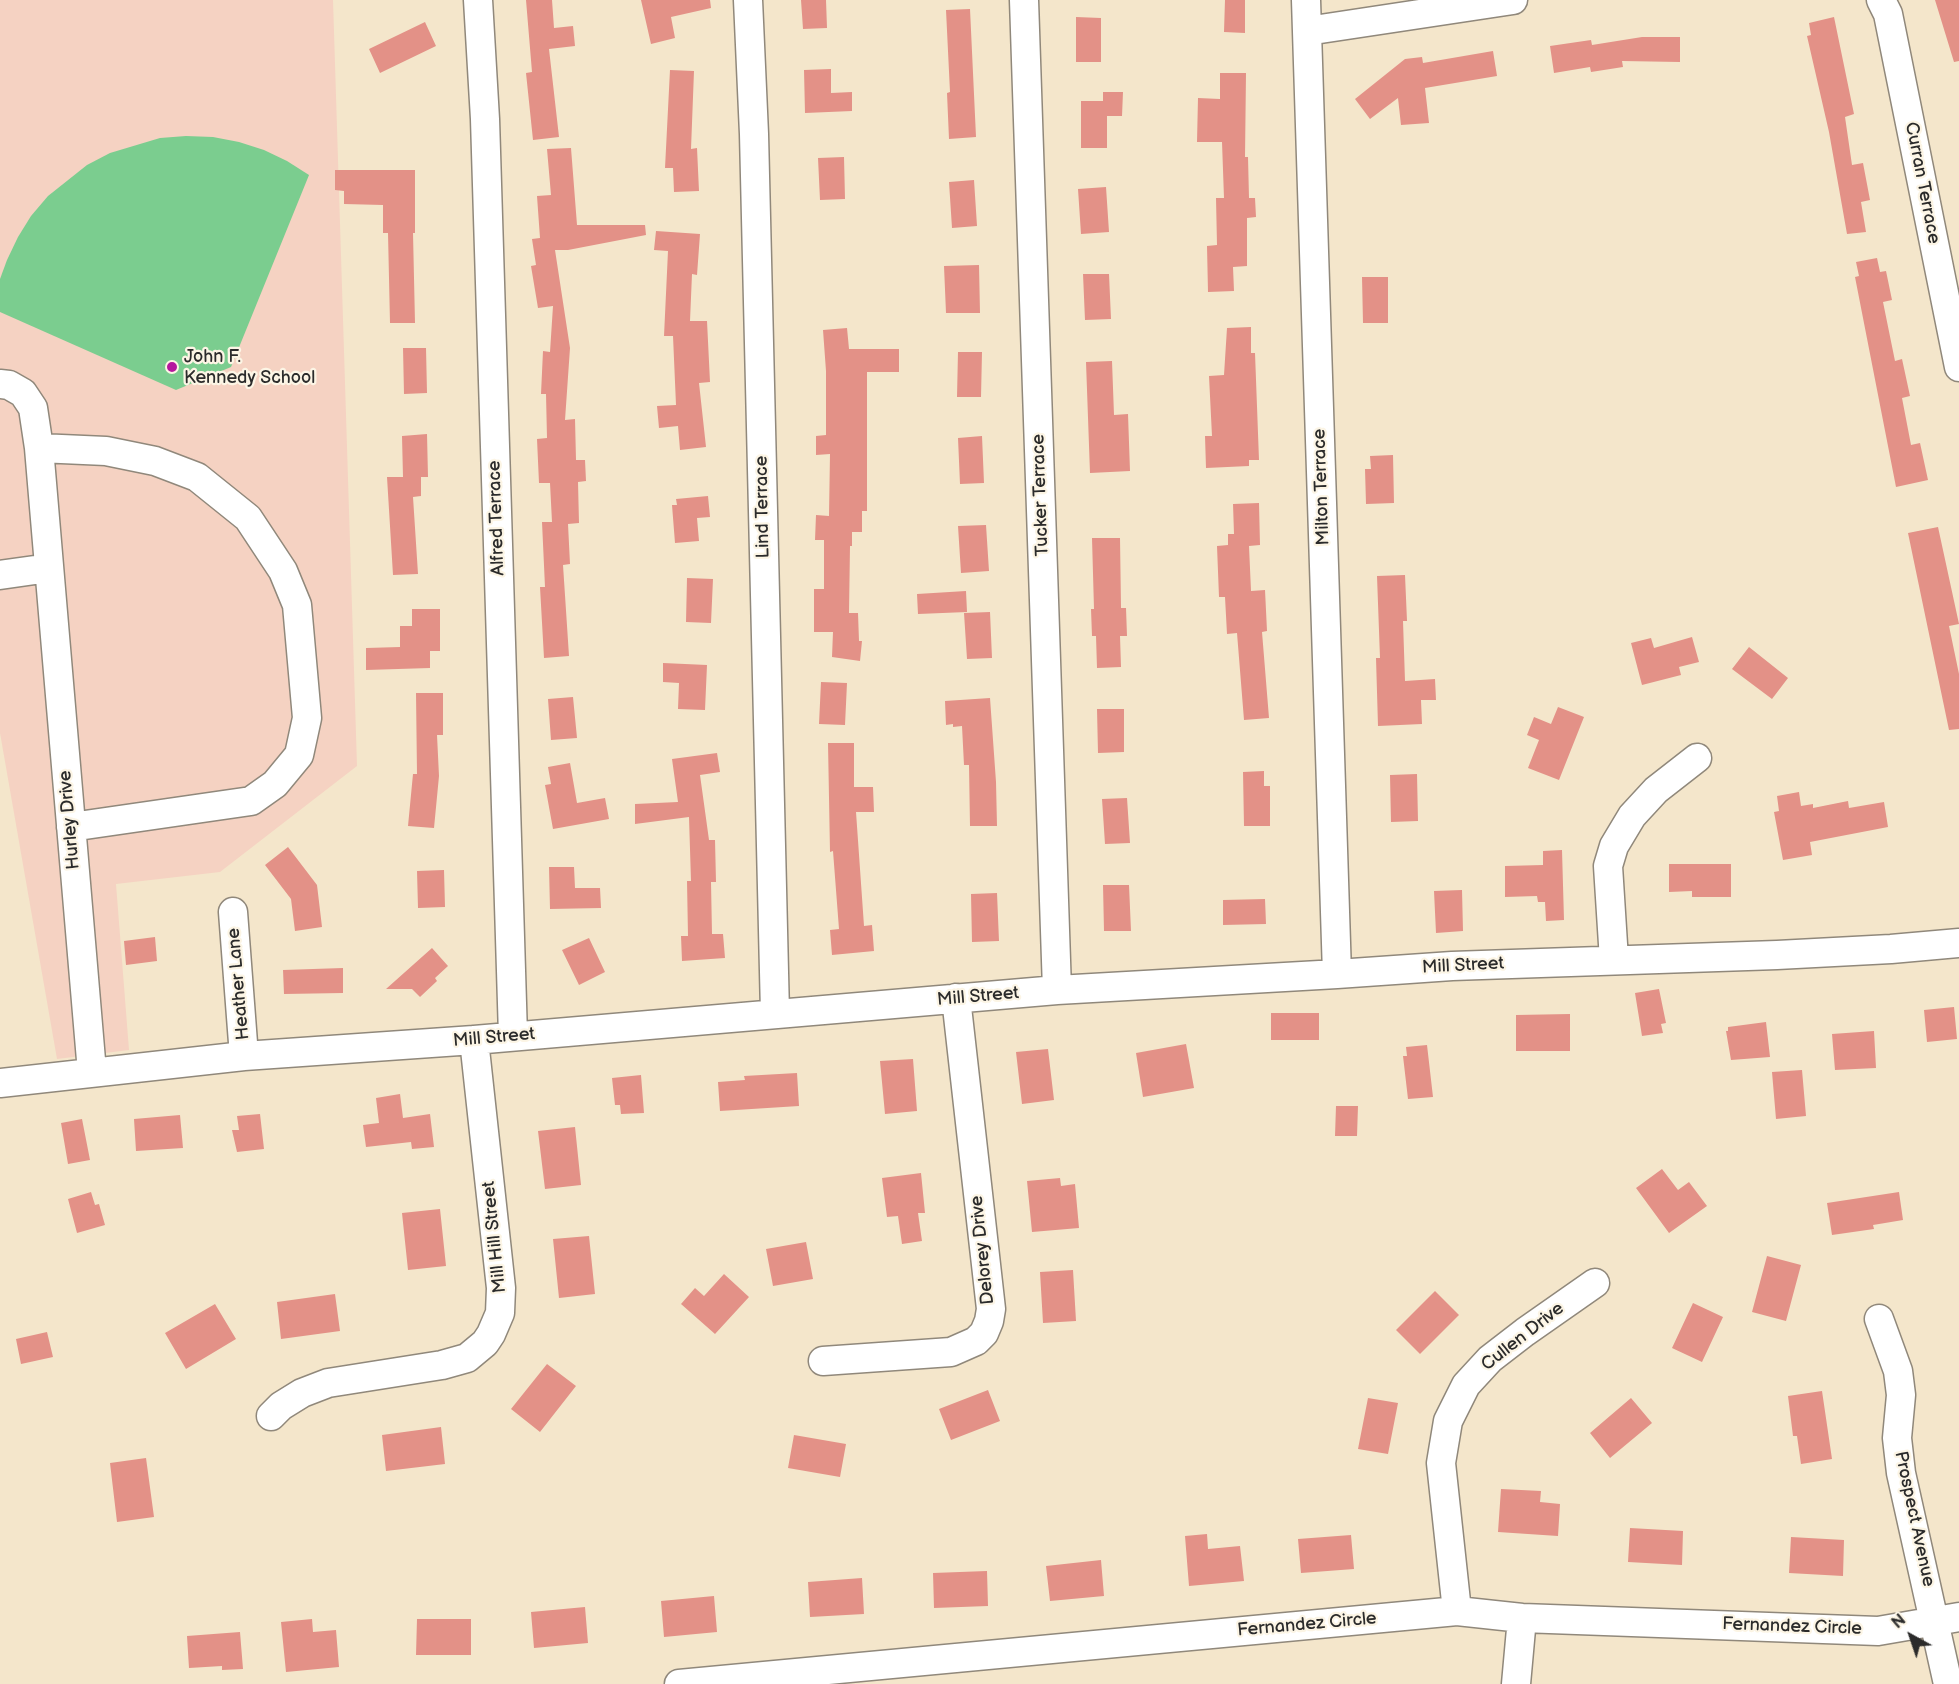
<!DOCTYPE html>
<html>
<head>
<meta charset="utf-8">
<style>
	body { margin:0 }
	#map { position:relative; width:1959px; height:1684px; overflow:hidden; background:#f4e6cb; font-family:"Balsamiq Sans",sans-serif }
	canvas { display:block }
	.north { position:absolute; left:1881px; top:1606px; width:60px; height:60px; -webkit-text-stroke:4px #fcf5e5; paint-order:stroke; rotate:320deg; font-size:16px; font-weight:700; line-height:24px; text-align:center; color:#2b2b2b }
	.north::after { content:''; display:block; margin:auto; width:21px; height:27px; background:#2b2b2b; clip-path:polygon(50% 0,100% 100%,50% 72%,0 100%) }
</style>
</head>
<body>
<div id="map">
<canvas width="1959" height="1684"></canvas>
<div class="north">N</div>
</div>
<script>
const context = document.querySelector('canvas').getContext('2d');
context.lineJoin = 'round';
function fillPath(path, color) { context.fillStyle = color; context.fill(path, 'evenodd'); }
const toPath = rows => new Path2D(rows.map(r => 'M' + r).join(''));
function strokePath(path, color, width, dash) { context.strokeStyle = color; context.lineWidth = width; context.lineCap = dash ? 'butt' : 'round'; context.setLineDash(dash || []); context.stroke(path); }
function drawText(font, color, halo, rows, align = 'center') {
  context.font = font + ' "Balsamiq Sans",sans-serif'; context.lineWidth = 4.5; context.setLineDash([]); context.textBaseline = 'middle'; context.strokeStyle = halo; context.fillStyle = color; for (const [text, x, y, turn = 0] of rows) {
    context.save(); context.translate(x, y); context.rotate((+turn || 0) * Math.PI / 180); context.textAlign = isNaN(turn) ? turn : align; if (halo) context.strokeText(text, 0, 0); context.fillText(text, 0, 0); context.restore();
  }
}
fillPath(toPath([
	[0,0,333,0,357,766,220,872,116,884,129,1050,57,1059,0,733]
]), '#f5d2c2');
fillPath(toPath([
	[186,136,213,137,239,142,264,150,287,161,309,175,231,367,176,390,0,312,0,279,7,260,18,237,31,216,48,196,87,165,110,153,160,138]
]), '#7bcd8f');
fillPath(toPath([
	[526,0,552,0,554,28,573,26,575,46,549,49,559,137,533,140,526,73,532,72],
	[641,0,710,0,711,8,671,17,675,38,651,44],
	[801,0,826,0,827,28,803,29],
	[1225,0,1245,0,1245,33,1224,32],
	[1935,0,1959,0,1959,61,1954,62],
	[970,9,976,137,949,139,947,93,950,92,946,10],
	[1076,17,1101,18,1101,62,1076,62],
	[1834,17,1854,114,1845,117,1852,165,1863,163,1870,200,1861,202,1866,232,1847,234,1829,132,1807,36,1811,35,1809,23],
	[425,22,436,46,380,73,369,49],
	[1642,37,1680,37,1680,62,1622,61,1623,67,1591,72,1590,67,1554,73,1550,46,1591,40,1592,45],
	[1493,51,1497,76,1425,88,1429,123,1401,125,1398,98,1370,119,1355,99,1405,59,1422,57,1423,63],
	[831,69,831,93,852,92,852,111,805,113,804,70],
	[670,70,694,71,691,149,697,148,699,191,674,192,673,168,665,168],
	[1220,73,1246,73,1245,157,1248,157,1249,198,1255,198,1256,217,1247,218,1247,266,1233,267,1234,291,1208,292,1207,246,1217,245,1216,198,1224,198,1222,142,1197,142,1198,98,1220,99],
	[1103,92,1123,92,1122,116,1107,116,1107,148,1081,148,1081,101,1103,101],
	[571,148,577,225,645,225,646,235,568,250,555,250,570,348,565,420,575,419,576,460,585,460,586,481,578,482,579,523,568,524,570,564,563,565,569,656,544,658,540,587,545,587,542,522,552,522,550,483,539,483,537,439,547,438,546,394,541,394,543,351,550,352,553,306,538,308,531,266,536,265,532,239,540,238,537,196,551,195,547,149],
	[844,157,845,199,820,200,818,158],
	[335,170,415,170,415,233,413,233,415,323,390,323,388,233,383,233,383,205,344,204,344,191,335,190],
	[974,180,977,226,952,228,949,182],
	[1106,187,1109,232,1081,234,1078,189],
	[656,231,700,234,697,275,692,274,690,321,707,321,710,382,699,383,706,447,680,450,678,426,659,428,657,406,676,405,673,336,664,336,668,251,654,250],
	[1877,258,1880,272,1886,271,1892,300,1883,302,1895,361,1902,359,1910,396,1902,398,1911,445,1920,443,1928,480,1896,487,1855,277,1859,276,1856,262],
	[979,265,980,313,946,313,944,266],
	[1083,274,1109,274,1111,319,1085,320],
	[1362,277,1388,277,1388,323,1363,323],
	[1251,327,1251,353,1255,353,1259,460,1249,460,1249,466,1206,468,1205,436,1212,436,1209,376,1224,375,1227,328],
	[847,328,849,349,899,349,899,372,867,372,867,511,862,511,862,532,852,532,852,546,850,546,849,613,858,613,859,641,862,641,860,661,832,657,833,632,814,632,814,589,824,589,824,540,815,540,816,515,829,516,830,454,816,455,816,436,826,435,826,371,823,330],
	[403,348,426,348,427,393,404,394],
	[958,352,982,352,981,397,957,397],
	[1112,361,1114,415,1128,414,1130,471,1090,473,1086,362],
	[427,434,428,477,421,477,421,496,413,497,418,574,393,575,387,477,403,477,402,436],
	[982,436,984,483,960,484,958,438],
	[1393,455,1394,503,1366,504,1365,469,1371,469,1370,456],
	[708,496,710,517,697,518,699,541,675,543,672,505,677,505,676,499],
	[1259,503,1260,545,1249,546,1251,591,1265,590,1267,631,1262,632,1269,718,1244,720,1237,633,1227,634,1225,597,1219,597,1217,546,1228,545,1228,534,1234,534,1233,504],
	[986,525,989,571,961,573,958,526],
	[1938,527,1959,624,1949,626,1959,674,1959,729,1949,730,1908,533],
	[1092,538,1120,538,1121,608,1126,608,1127,636,1120,636,1121,667,1097,668,1096,636,1092,636,1091,609,1094,609],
	[1405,575,1407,621,1403,621,1405,681,1435,679,1436,700,1421,700,1422,724,1378,726,1376,658,1380,658,1377,576],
	[687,578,713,579,711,623,686,622],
	[966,591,967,612,918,614,917,594],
	[412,609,440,609,440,651,430,651,430,668,366,670,366,648,400,647,400,626,412,626],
	[990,612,992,658,967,659,964,613],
	[1692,637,1699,662,1679,667,1681,675,1642,685,1631,643,1651,638,1654,648],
	[1749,647,1788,678,1772,699,1732,669],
	[663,663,707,665,705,710,678,709,679,683,663,682],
	[821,682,847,683,845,725,819,724],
	[416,693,443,693,443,735,437,735,439,776,434,828,408,826,413,774,417,774],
	[573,697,577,738,551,740,548,699],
	[990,698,996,782,997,826,970,826,969,765,964,765,962,726,953,727,953,724,946,725,945,701],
	[1558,707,1584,717,1559,780,1528,768,1539,740,1527,735,1534,717,1551,724],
	[1097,709,1124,709,1124,752,1098,753],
	[828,743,854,743,854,787,873,787,874,812,856,812,864,926,872,925,874,951,832,955,830,930,839,929,833,851,830,852],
	[717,753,720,772,700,775,709,840,715,840,716,882,711,882,712,934,723,934,725,958,682,961,681,936,688,936,687,881,691,881,689,817,635,824,635,804,678,802,672,759],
	[570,763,577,803,605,798,609,819,553,829,545,785,551,784,548,767],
	[1264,771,1264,786,1270,786,1270,826,1244,826,1243,772],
	[1417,774,1418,821,1391,822,1390,775],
	[1799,792,1801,806,1813,804,1813,808,1848,801,1849,808,1884,802,1888,827,1810,842,1812,855,1783,860,1774,812,1779,811,1777,796],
	[1127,798,1130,843,1105,844,1102,799],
	[288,847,317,885,322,927,295,931,291,899,265,865],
	[1562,850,1564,920,1546,921,1545,902,1538,902,1537,896,1505,897,1505,866,1543,865,1543,851],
	[1669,864,1731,864,1731,897,1692,897,1692,891,1669,892],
	[549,867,574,867,575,888,600,888,601,908,550,909],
	[444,870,445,907,418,908,417,871],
	[1103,885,1129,885,1131,931,1104,931],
	[1462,890,1463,931,1436,933,1434,891],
	[997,893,999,941,972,942,971,894],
	[1265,899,1266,924,1223,925,1223,900],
	[155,937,157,961,126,965,124,941],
	[589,938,605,972,579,985,562,950],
	[432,948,448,966,435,978,437,981,420,997,412,989,386,989],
	[343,968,343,993,284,994,283,970],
	[1659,989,1666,1023,1661,1024,1663,1033,1642,1036,1635,993],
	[1954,1007,1957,1039,1927,1042,1924,1010],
	[1271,1013,1319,1013,1319,1040,1271,1040],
	[1570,1014,1570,1051,1516,1051,1516,1015],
	[1766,1022,1770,1057,1731,1060,1726,1031,1728,1031,1728,1027],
	[1874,1031,1876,1068,1835,1070,1832,1034],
	[1186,1044,1194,1088,1143,1097,1136,1053],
	[1427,1045,1433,1097,1408,1099,1403,1056,1407,1056,1406,1047],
	[1048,1049,1054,1100,1022,1104,1016,1052],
	[913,1059,917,1111,885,1114,880,1061],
	[1802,1070,1806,1116,1776,1119,1772,1072],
	[797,1073,799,1106,720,1111,718,1082,745,1080,744,1076],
	[641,1075,644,1113,621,1114,620,1105,615,1105,612,1078],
	[400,1094,403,1118,430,1114,434,1147,412,1149,411,1142,366,1147,363,1125,379,1123,376,1098],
	[1336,1106,1358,1106,1357,1136,1335,1136],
	[260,1114,264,1149,237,1152,232,1130,239,1130,237,1116],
	[180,1115,183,1148,136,1151,134,1119],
	[82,1119,90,1160,68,1164,61,1123],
	[575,1127,581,1185,545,1189,538,1131],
	[1662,1169,1678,1190,1689,1182,1707,1206,1669,1233,1636,1188],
	[921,1173,925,1213,918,1213,922,1241,902,1244,898,1216,887,1217,882,1178],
	[1060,1178,1061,1186,1075,1184,1079,1228,1032,1232,1027,1181],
	[91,1192,95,1205,99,1204,105,1225,77,1233,68,1199],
	[1899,1192,1903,1220,1873,1225,1874,1229,1832,1235,1827,1203],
	[440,1209,446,1266,408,1270,402,1213],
	[589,1236,595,1294,559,1298,553,1239],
	[806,1242,813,1279,773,1286,766,1249],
	[1767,1256,1801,1265,1786,1321,1752,1312],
	[1073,1270,1076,1321,1043,1323,1040,1272],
	[724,1274,749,1297,715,1334,681,1304,695,1288,704,1296],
	[1435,1291,1459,1315,1420,1354,1396,1330],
	[335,1294,340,1331,281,1339,277,1302],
	[1693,1303,1723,1317,1702,1362,1672,1348],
	[215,1304,236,1339,186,1369,165,1333],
	[47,1332,53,1357,21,1364,16,1339],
	[547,1364,576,1386,540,1432,511,1409],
	[988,1390,1000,1421,951,1440,939,1409],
	[1822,1391,1832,1459,1801,1464,1797,1436,1793,1436,1788,1396],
	[1368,1398,1398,1403,1388,1454,1358,1449],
	[1631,1398,1652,1423,1610,1458,1590,1433],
	[441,1427,445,1464,386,1471,382,1435],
	[794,1435,846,1444,840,1477,788,1468],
	[146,1458,154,1517,117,1522,110,1463],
	[1501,1489,1541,1491,1540,1502,1560,1504,1558,1536,1498,1532],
	[1630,1528,1683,1531,1682,1565,1628,1562],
	[1207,1534,1208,1549,1240,1546,1244,1581,1189,1586,1185,1536],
	[1351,1535,1354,1569,1301,1573,1298,1539],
	[1791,1537,1844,1540,1843,1576,1789,1573],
	[1101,1560,1104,1596,1050,1601,1046,1566],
	[987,1571,988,1606,934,1608,933,1573],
	[862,1578,864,1614,810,1617,808,1582],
	[714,1596,717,1632,664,1637,661,1601],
	[585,1607,588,1643,534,1648,531,1612],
	[312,1619,313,1632,336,1630,339,1667,286,1672,281,1622],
	[417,1619,471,1619,471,1655,416,1655],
	[240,1632,243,1669,222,1670,222,1666,189,1668,187,1636]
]), '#e39187');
const minor = toPath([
	[478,0,485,119,513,1036],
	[748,0,754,134,775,1013],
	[1024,0,1057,990],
	[1306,0,1337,974],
	[1881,0,1888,14,1959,367],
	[1307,31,1513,0],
	[0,384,9,385,23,393,33,408,39,448,92,1072],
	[39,448,106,451,155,461,197,477,248,518,283,571,297,605,307,718,299,755,275,784,251,801,71,827],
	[0,575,49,568],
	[233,912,244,1056],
	[1614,960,1608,866,1614,846,1632,816,1656,790,1697,758],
	[0,1083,244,1056,474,1040,1057,990,1337,974,1452,966,1777,955,1891,949,1959,943],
	[1879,1319,1898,1371,1901,1395,1897,1438,1901,1473,1948,1684],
	[823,1361,951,1352,976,1341,984,1333,989,1321,991,1309,956,998],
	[271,1416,281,1406,302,1393,328,1383,442,1365,467,1358,485,1343,491,1334,500,1313,501,1288,474,1040],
	[1457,1611,1441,1463,1448,1421,1466,1385,1490,1359,1525,1332,1595,1283],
	[679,1684,1457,1611,1522,1618,1878,1631,1959,1617],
	[1516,1684,1522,1618]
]);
strokePath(minor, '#90887b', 31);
strokePath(minor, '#fff', 28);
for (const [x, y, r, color] of [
	[172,367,6,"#b5179e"]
]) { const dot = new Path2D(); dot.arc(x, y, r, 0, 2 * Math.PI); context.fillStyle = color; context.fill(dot); strokePath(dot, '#fcf5e5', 2); }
drawText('18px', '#2b2b2b', '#fcf5e5', [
	["Curran Terrace",1922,183,79],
	["Milton Terrace",1322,487,-92],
	["Tucker Terrace",1041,495,-92],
	["Lind Terrace",763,507,-91],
	["Alfred Terrace",497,518,-92],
	["Hurley Drive",70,820,-95],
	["Mill Street",1463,966,-3],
	["Heather Lane",239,984,-95],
	["Mill Street",978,997,-5],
	["Mill Street",494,1038,-5],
	["Mill Hill Street",495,1237,-96],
	["Delorey Drive",983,1250,-96],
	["Cullen Drive",1523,1337,-38],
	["Prospect Avenue",1914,1519,78],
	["Fernandez Circle",1307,1625,-5],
	["Fernandez Circle",1792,1627,2]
]);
drawText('18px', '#2b2b2b', '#fcf5e5', [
	["John F.",184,357],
	["Kennedy School",184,378]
], 'left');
</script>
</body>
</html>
